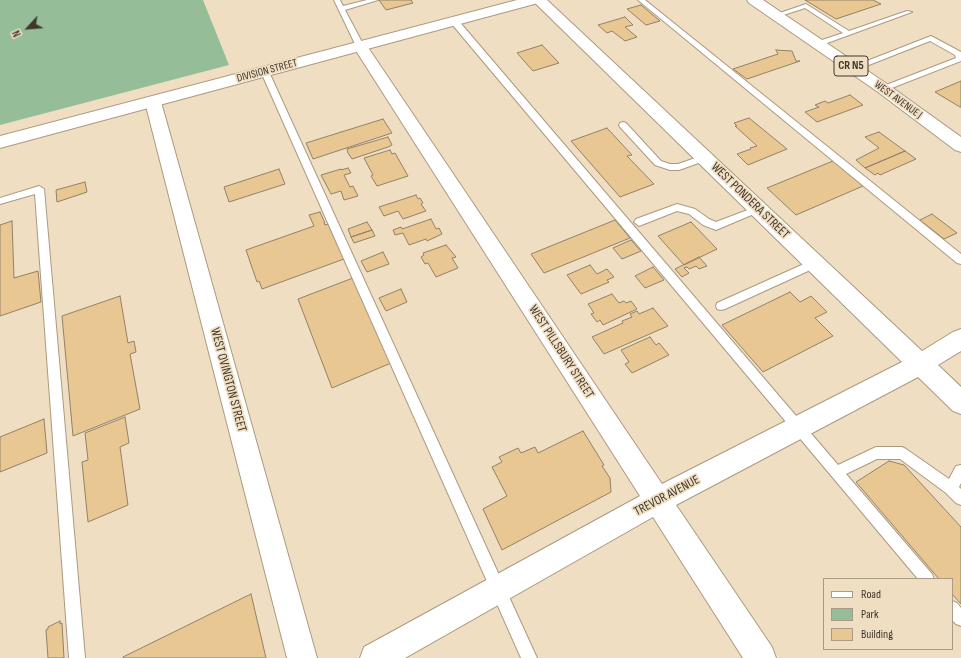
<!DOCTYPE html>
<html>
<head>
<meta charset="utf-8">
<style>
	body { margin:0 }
	#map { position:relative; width:961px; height:658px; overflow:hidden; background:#f0dec2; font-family:"Sofia Sans Condensed",sans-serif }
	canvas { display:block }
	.legend { position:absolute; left:823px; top:578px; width:130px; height:72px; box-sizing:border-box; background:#f0dec2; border:1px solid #a99b86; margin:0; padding:5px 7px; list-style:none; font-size:12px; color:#3e372c }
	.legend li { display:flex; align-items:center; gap:8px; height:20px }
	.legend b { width:20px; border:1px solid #a99b86 }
	.north { position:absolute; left:8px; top:8px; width:40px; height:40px; -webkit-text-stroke:3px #f0dec2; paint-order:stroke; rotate:244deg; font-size:11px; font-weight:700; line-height:16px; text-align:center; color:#3e372c }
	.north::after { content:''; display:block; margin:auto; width:14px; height:18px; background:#3e372c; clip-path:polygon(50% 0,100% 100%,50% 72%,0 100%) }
</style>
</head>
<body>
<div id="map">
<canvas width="961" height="658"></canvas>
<ul class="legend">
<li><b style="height:5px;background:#fff"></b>Road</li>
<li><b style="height:11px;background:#94bd98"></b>Park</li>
<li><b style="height:11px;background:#e8c793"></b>Building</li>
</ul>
<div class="north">N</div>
</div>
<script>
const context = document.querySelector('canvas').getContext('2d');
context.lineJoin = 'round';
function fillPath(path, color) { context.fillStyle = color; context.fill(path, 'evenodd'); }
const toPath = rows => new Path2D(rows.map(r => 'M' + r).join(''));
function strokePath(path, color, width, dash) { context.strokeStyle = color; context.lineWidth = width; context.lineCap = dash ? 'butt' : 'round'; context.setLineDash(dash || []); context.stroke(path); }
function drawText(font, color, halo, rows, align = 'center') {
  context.font = font + ' "Sofia Sans Condensed",sans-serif'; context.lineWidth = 3.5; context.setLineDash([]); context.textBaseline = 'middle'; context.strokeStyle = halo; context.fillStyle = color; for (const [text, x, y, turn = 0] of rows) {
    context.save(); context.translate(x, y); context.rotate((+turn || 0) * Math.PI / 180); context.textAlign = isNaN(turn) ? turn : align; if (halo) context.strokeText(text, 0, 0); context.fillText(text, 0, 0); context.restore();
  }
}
fillPath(toPath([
	[0,0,203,0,229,65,0,125]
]), '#94bd98');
const building = toPath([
	[379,0,411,0,413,3,386,10,379,0],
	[805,0,873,0,881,4,836,19,805,0],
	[641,5,660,21,646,25,627,9,641,5],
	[625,17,633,25,625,27,637,37,625,41,612,31,607,33,598,25,625,17],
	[542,45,559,63,533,71,517,53,542,45],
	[776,50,792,51,796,61,800,61,747,79,733,69,778,54,776,50],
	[961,81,961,107,960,107,935,92,961,81],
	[850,95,863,105,817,122,805,112,819,107,815,105,825,101,828,103,850,95],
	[749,118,787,149,748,165,737,154,751,149,750,148,757,146,735,126,737,126,734,123,749,118],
	[383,119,392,133,313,159,306,143,383,119],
	[607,128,632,155,627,156,654,184,620,197,571,141,607,128],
	[879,132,905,151,865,168,856,160,879,148,865,137,879,132],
	[388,137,392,145,388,147,352,159,348,153,347,149,388,137],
	[390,150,392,154,395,153,408,176,377,186,371,176,373,175,364,158,390,150],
	[905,151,916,159,880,175,878,173,875,175,865,168,905,151],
	[833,161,863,186,796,215,767,188,833,161],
	[348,168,351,173,344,175,350,187,353,186,358,196,344,200,341,191,331,194,321,175,341,169,341,170,348,168],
	[279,169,285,184,229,202,224,187,279,169],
	[85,182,87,192,57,202,56,190,85,182],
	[416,195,418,199,420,198,423,203,421,204,426,211,403,219,398,211,384,216,379,207,416,195],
	[320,212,325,223,324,223,325,225,328,224,344,259,262,289,259,281,257,282,246,250,314,226,309,215,320,212],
	[932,214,957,233,944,239,920,220,932,214],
	[431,219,436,229,439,228,442,234,427,241,426,239,409,245,403,233,395,235,393,230,401,227,402,229,431,219],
	[615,220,630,238,544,273,531,254,615,220],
	[12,221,14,278,38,271,41,302,0,316,0,225,12,221],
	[367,222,372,230,351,237,348,229,367,222],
	[691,222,717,249,684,265,658,236,691,222],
	[372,230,375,236,354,243,351,237,372,230],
	[631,240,641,251,622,259,613,248,631,240],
	[446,245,456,257,452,258,458,268,436,277,428,263,425,264,421,257,424,255,423,253,446,245],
	[383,252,389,264,367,272,361,261,383,252],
	[699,257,707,266,699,269,696,266,689,269,687,267,684,268,689,273,682,277,675,269,699,257],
	[590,265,597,274,607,269,614,277,607,280,609,282,581,294,567,275,590,265],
	[653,267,664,280,645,288,635,276,653,267],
	[353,278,391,363,332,388,298,299,353,278],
	[401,289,407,302,386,311,379,298,401,289],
	[790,292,800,302,811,296,827,312,815,318,833,336,763,372,722,325,790,292],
	[612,294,619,303,624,301,626,303,631,301,637,309,603,325,600,320,597,322,591,314,594,313,588,304,612,294],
	[120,296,128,343,134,341,136,352,130,354,140,409,73,436,62,316,120,296],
	[653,308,668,326,604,354,592,337,623,323,622,321,632,317,630,314,637,311,639,314,653,308],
	[650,337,656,345,659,343,669,355,632,373,625,364,629,362,621,350,650,337],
	[125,417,129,443,120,447,128,505,88,522,82,462,88,460,85,433,125,417],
	[44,419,47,453,0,472,0,437,44,419],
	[583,431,604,465,602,466,610,478,611,492,502,550,483,509,507,496,492,467,502,462,499,457,518,448,521,453,535,447,538,453,583,431],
	[889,461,904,465,961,527,961,604,952,594,952,579,939,579,856,482,889,461],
	[251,594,266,658,123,658,123,657,251,594],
	[60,621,60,624,62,623,64,658,48,658,46,630,48,629,48,627,60,621]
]);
fillPath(building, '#e8c793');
strokePath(building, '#918168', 1);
const service = toPath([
	[334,0,340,0,343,6,367,0,378,0,345,10,364,46,363,48,360,48,356,46,334,0],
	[638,0,645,0,961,254,961,264,957,263,638,0],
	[806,4,849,31,907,11,912,12,819,46,816,46,816,42,843,33,805,8,777,17,774,15,806,4],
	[451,19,457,19,838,465,876,447,902,447,906,449,949,479,956,466,961,465,961,483,959,487,961,489,961,505,956,503,946,493,900,459,877,459,846,474,932,574,934,579,918,579,451,23,451,19],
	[931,36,961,52,961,61,884,91,880,89,881,87,956,58,955,55,930,41,856,70,853,70,849,68,931,36],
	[262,70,265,70,269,72,537,658,521,658,261,72,262,70],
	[623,122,626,123,661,161,670,164,678,164,704,155,708,158,707,160,679,170,670,170,655,165,620,127,619,125,620,123,623,122],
	[39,186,44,189,85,658,69,658,35,194,0,204,0,198,39,186],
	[677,204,695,209,709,219,716,222,758,206,763,209,761,211,716,230,703,225,689,214,677,211,639,226,634,222,636,219,677,204],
	[815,259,819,260,820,263,819,266,725,309,721,310,717,309,716,306,717,303,815,259],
	[952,601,957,603,961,608,961,626,956,624,952,620,952,601]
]);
const minor = toPath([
	[532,0,547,0,922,351,953,332,961,329,961,351,938,365,961,387,961,414,953,411,918,377,676,505,772,647,776,658,743,658,653,517,405,658,360,658,364,647,640,496,353,46,355,43,360,42,365,43,662,484,902,362,532,0],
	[153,97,159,98,161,102,317,658,287,658,145,102,147,98,153,97]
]);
const secondary = toPath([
	[517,0,540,0,538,3,0,148,0,136,517,0]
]);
const primary = toPath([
	[747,0,763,0,890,86,961,137,961,152,955,150,878,92,749,3,747,0]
]);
strokePath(service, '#ab9a80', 2);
strokePath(minor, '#ab9a80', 2);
strokePath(secondary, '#ab9a80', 2);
strokePath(primary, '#ab9a80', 2);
fillPath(service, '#fff');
fillPath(minor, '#fff');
fillPath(secondary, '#fff');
fillPath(primary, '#fff');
drawText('11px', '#3e372c', '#f0dec2', [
	["DIVISION STREET",267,71,-15],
	["WEST AVENUE J",898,100,36]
]);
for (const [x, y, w] of [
	[851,66,34]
]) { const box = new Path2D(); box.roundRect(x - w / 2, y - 10, w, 20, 3); context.fillStyle = '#f0dec2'; context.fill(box); strokePath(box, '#3e372c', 1); }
drawText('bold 12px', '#3e372c', null, [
	["CR N5",851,66]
]);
drawText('13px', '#3e372c', '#f0dec2', [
	["WEST PONDERA STREET",750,201,44],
	["WEST PILLSBURY STREET",561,352,57],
	["WEST OVINGTON STREET",228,380,75],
	["TREVOR AVENUE",667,496,-28]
]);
</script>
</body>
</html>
